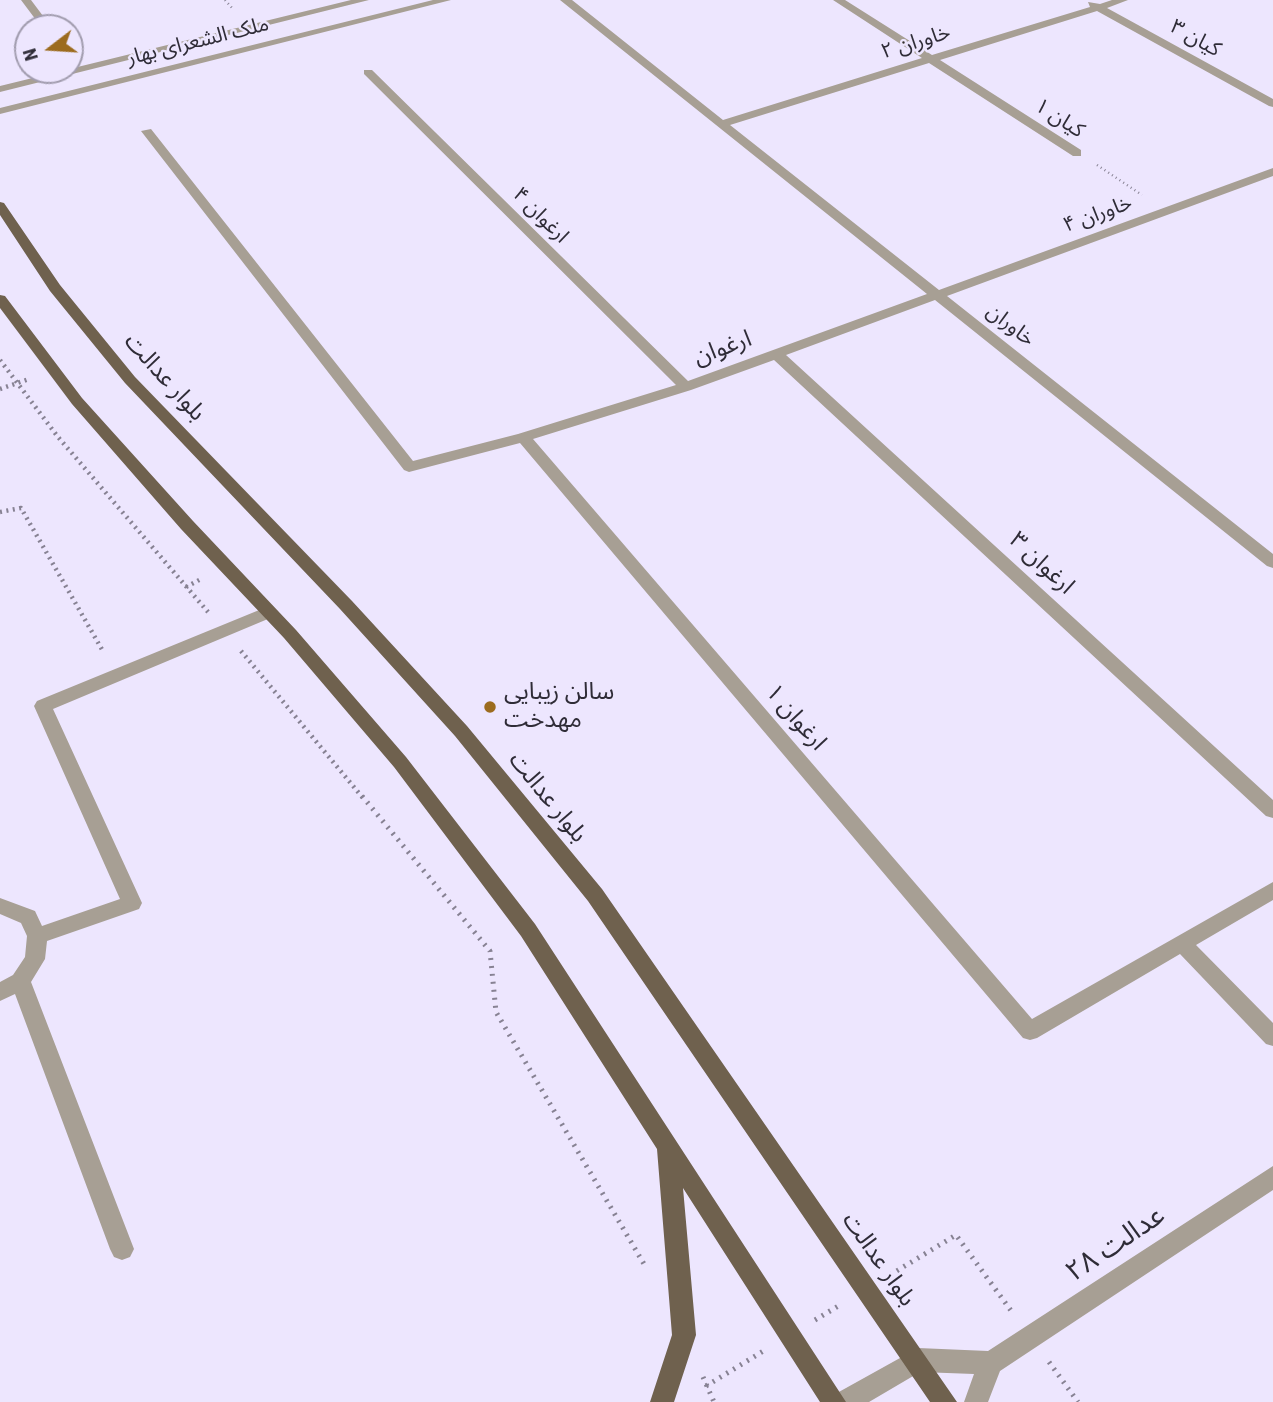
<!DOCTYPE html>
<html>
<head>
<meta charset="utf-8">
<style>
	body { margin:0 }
	#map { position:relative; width:1273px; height:1402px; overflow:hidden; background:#ede6fe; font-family:"Roboto Condensed",sans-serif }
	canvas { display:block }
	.north { position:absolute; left:14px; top:14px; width:70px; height:70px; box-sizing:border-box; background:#ede6fe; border:2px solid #a19cae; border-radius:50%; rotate:253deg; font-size:19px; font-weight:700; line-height:28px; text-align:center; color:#2f2c37 }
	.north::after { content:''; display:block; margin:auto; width:24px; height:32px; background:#9c6b1e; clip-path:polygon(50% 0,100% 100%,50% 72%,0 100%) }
</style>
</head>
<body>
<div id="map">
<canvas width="1273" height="1402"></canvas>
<div class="north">N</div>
</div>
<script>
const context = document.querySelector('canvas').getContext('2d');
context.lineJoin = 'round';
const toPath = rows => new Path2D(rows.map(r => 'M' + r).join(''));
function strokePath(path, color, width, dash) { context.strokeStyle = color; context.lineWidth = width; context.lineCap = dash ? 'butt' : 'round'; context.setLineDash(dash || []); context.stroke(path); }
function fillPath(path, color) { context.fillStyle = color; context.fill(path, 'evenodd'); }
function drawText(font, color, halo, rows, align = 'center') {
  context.font = font + ' "Roboto Condensed","Noto Sans Arabic",sans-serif'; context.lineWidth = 5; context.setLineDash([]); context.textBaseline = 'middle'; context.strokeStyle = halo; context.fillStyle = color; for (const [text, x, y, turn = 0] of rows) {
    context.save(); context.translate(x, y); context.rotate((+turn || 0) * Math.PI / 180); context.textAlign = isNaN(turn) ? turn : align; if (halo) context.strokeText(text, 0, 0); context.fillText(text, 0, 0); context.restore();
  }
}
strokePath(toPath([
	[225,0,233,9],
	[1097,165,1142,195]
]), '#878293', 2.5, [1, 3.5]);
strokePath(toPath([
	[0,360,58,437,208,612],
	[0,389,29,379],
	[0,512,21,508,104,653],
	[186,587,201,579],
	[241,651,363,798]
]), '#878293', 4.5, [2, 4.5]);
strokePath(toPath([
	[362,796,490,951,496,1012,644,1264],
	[890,1275,956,1235,1012,1312],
	[815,1320,840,1305],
	[1049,1362,1078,1402],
	[703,1377,714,1402],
	[706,1386,765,1350]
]), '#878293', 5, [2, 6]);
fillPath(toPath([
	[21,0,31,0,52,28,42,28,21,0],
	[351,0,369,0,0,92,0,86,351,0],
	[433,0,451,0,0,114,0,108,433,0],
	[560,0,572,0,723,120,922,58,833,0,845,0,932,55,1090,7,1088,2,1100,4,1112,0,1128,0,1107,8,1273,99,1273,107,1269,106,1097,11,940,60,1081,150,1081,156,1073,156,929,63,730,125,939,290,1273,168,1273,176,947,296,1273,554,1273,568,1267,566,935,300,786,355,1273,800,1273,818,1266,816,774,360,691,390,533,439,1032,1019,1273,882,1273,900,1196,945,1273,1023,1273,1046,1266,1044,1180,954,1037,1038,1030,1040,1023,1038,520,443,409,472,404,470,141,131,151,129,413,461,518,434,676,385,364,74,364,70,372,70,688,381,927,294,560,0],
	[269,606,277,612,275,616,53,709,142,903,139,909,47,941,45,959,31,982,134,1249,130,1257,122,1260,114,1257,110,1249,15,994,0,1001,0,982,13,975,25,957,27,936,21,923,0,914,0,898,35,911,42,926,120,899,34,706,37,701,269,606],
	[1273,1166,1273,1190,1000,1371,988,1402,964,1402,974,1374,920,1372,869,1402,834,1402,837,1393,918,1348,988,1351,1273,1166]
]), '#a79f94');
fillPath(toPath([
	[0,202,4,203,60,285,135,377,352,601,467,726,602,889,957,1402,930,1402,588,901,455,736,340,609,125,383,50,291,0,215,0,202],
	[0,295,5,296,82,398,193,521,296,630,406,757,535,924,846,1402,820,1402,683,1188,696,1335,674,1402,650,1402,672,1335,657,1149,521,936,394,767,284,638,181,529,72,404,0,308,0,295]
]), '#6f614e');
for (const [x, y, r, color] of [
	[490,707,7,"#9c6b1e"]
]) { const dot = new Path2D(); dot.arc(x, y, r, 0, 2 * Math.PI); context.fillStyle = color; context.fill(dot); strokePath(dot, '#ede6fe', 2.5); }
drawText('21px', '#2f2c37', '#ede6fe', [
	["کیان ۳",1195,39,29],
	["ملک الشعرای بهار",198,42,-14],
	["خاوران ۲",916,43,-17],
	["کیان ۱",1059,119,33],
	["خاوران ۴",1098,215,-20],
	["ارغوان ۴",540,216,45],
	["خاوران",1010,326,38]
]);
drawText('24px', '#2f2c37', '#ede6fe', [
	["ارغوان",723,349,-20],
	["بلوار عدالت",164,378,48],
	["ارغوان ۳",1041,564,43],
	["ارغوان ۱",795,718,49],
	["بلوار عدالت",547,798,51],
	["بلوار عدالت",878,1260,55]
]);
drawText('24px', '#2f2c37', '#ede6fe', [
	["سالن زیبایی",504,693],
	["مهدخت",504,721]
], 'left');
drawText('28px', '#2f2c37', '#ede6fe', [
	["عدالت ۲۸",1116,1245,-34]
]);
</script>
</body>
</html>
